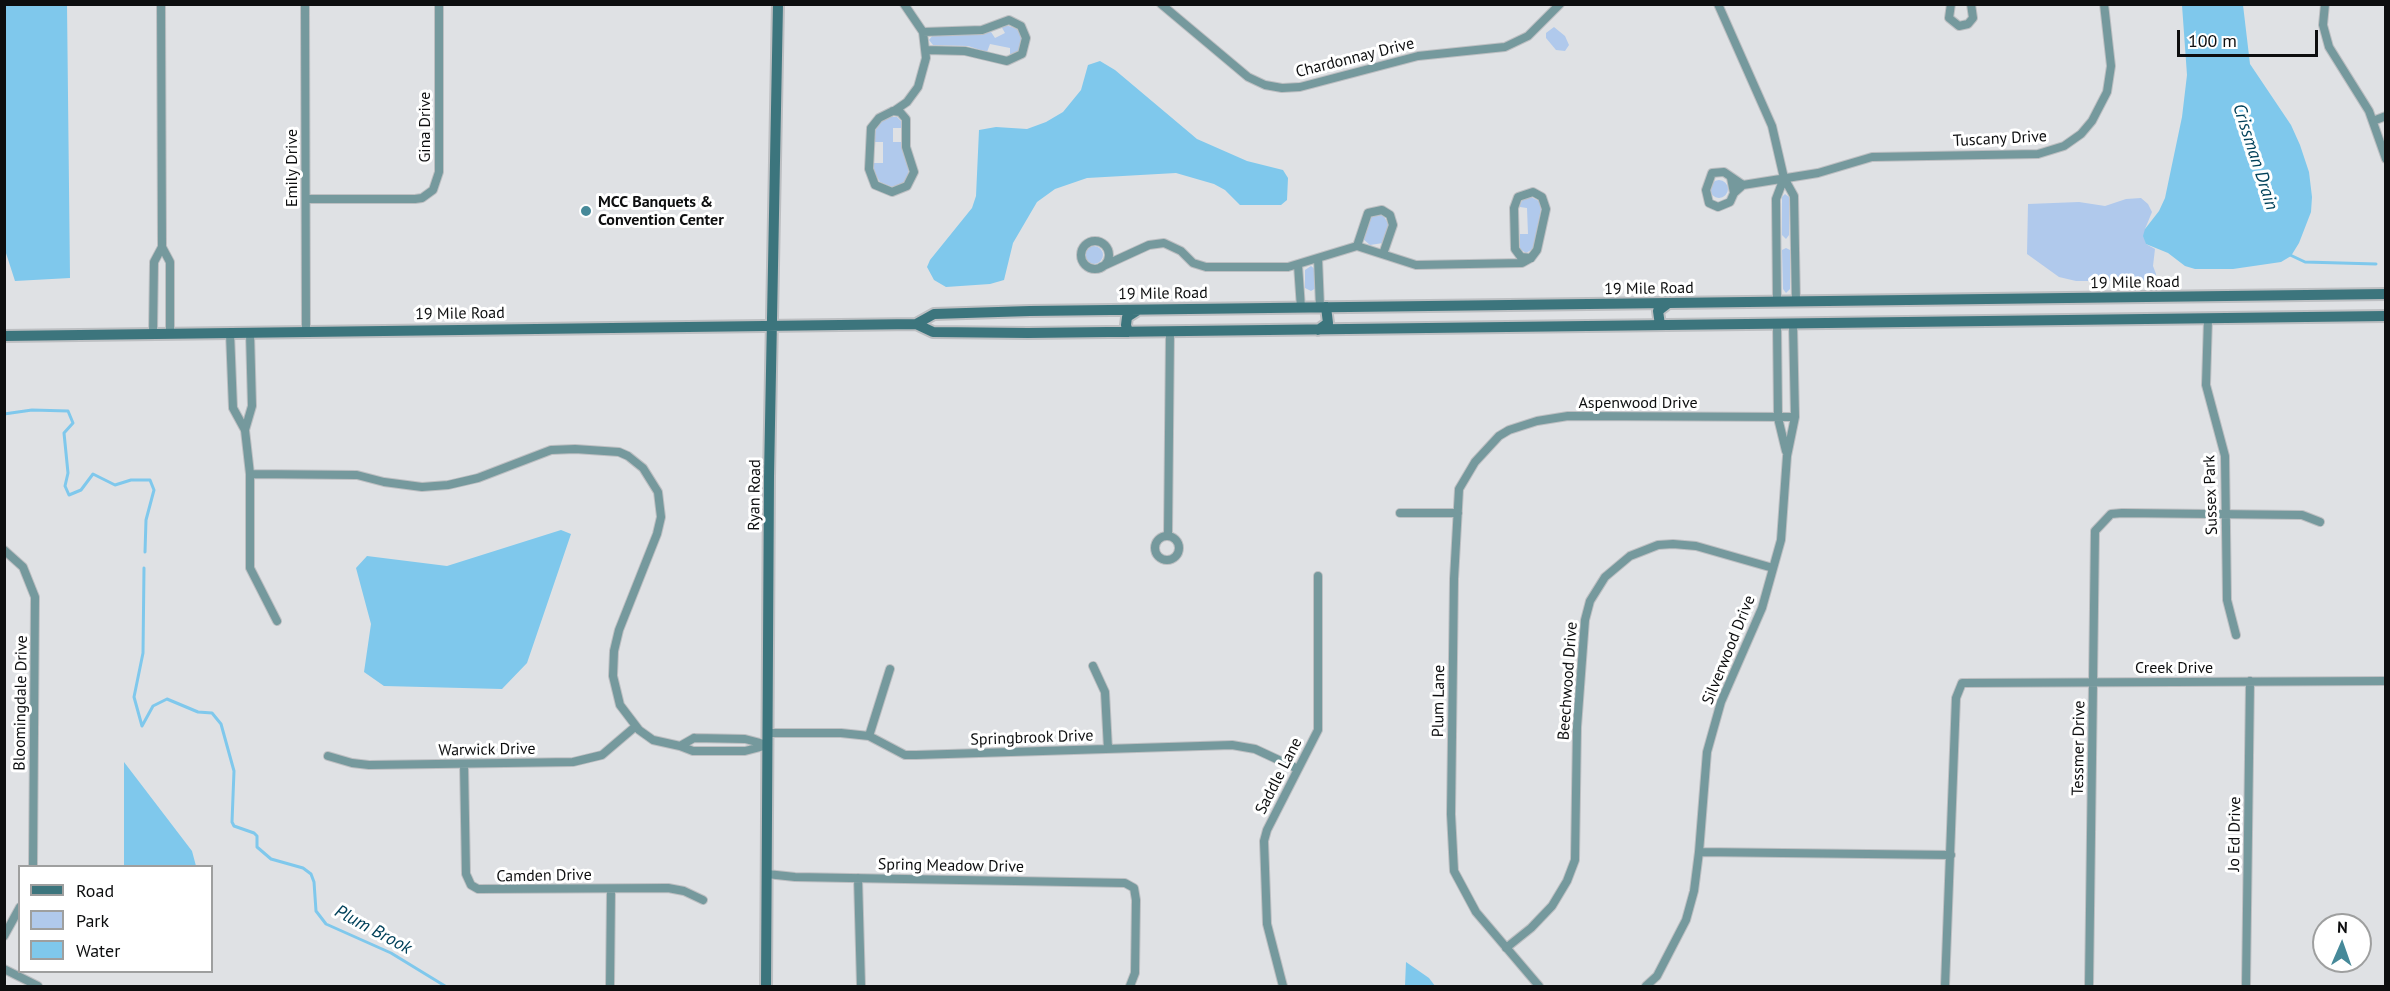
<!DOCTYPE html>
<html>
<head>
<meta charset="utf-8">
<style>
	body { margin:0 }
	#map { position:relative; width:2390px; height:991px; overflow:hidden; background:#dfe1e4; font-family:"PT Sans",sans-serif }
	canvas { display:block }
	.frame { position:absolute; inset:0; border:6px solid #0d0e0f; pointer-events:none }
	.legend { position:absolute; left:18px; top:865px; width:195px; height:108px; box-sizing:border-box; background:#fff; border:2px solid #9e9f9f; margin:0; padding:8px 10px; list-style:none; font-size:18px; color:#0d0e0f }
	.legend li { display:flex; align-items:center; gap:12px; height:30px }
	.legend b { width:30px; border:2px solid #9e9f9f }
	.north { position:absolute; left:2312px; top:913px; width:60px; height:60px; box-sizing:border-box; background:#fff; border:2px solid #9e9f9f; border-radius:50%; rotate:2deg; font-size:16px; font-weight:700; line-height:24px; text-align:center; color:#0d0e0f }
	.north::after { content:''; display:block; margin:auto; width:21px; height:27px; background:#468999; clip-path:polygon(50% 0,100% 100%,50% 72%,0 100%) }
	.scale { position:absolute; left:2177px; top:30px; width:141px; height:27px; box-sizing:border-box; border:3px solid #0d0e0f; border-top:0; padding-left:8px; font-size:18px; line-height:21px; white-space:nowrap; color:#0d0e0f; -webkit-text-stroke:4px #fff; paint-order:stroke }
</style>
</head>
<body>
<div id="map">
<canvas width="2390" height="991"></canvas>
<div class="frame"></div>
<ul class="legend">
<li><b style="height:8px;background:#3c757d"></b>Road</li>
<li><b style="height:16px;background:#b0c9ec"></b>Park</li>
<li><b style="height:16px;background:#7fc8ec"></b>Water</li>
</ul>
<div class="north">N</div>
<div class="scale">100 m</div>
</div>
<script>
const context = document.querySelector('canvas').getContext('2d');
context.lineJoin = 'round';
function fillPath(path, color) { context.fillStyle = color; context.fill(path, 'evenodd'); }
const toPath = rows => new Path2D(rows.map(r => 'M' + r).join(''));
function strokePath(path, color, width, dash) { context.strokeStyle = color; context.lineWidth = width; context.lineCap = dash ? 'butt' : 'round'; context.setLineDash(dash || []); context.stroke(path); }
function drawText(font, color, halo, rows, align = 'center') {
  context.font = font + ' "PT Sans",sans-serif'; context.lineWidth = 6; context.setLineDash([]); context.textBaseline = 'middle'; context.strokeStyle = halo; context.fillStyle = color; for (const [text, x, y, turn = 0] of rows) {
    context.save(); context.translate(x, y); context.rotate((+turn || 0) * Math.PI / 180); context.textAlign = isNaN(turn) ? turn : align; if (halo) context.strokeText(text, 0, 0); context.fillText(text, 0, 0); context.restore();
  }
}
fillPath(toPath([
	[1006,25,1017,29,1022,38,1020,50,1010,57,1010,48,990,44,987,52,968,46,933,45,929,40,933,35,979,35,991,32,995,38,1005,33,1001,26],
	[1554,27,1565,36,1569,45,1565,51,1556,50,1546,38,1546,33],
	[889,117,897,117,902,122,901,128,893,128,893,142,901,142,909,166,908,178,904,183,892,187,880,182,874,172,874,163,883,163,883,142,874,142,875,130,881,122],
	'1710 189a9 9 0 1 1 18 0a9 9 0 1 1-18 0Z',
	[1785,194,1789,197,1789,235,1786,239,1782,235,1782,197],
	[1531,197,1539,201,1541,209,1533,249,1526,253,1520,249,1520,234,1528,234,1527,208,1520,207,1520,205,1523,199],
	[2141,198,2148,204,2152,212,2145,229,2146,244,2155,249,2153,266,2156,274,2154,281,2076,281,2059,277,2027,254,2028,204,2079,202,2105,206,2126,199],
	[1382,213,1389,225,1383,243,1370,245,1363,239,1369,217],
	'1085 255a9 9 0 1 1 18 0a9 9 0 1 1-18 0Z',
	[1786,248,1790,250,1790,289,1786,293,1783,289,1782,250],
	[1311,266,1316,270,1316,288,1311,291,1305,288,1305,270]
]), '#b0c9ec');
fillPath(toPath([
	[4,5,67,5,70,278,15,281,5,250],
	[2182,5,2243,5,2250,64,2291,125,2300,145,2309,172,2312,197,2311,212,2299,243,2291,256,2281,262,2233,269,2195,269,2185,266,2168,253,2146,244,2143,236,2145,229,2159,211,2165,198,2182,117,2187,75],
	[1100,61,1115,70,1197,139,1247,161,1283,170,1288,178,1287,200,1281,205,1240,205,1225,190,1214,184,1176,173,1087,178,1055,189,1037,202,1013,243,1004,280,990,284,946,287,934,280,927,267,930,260,972,208,976,196,979,130,996,127,1027,129,1046,122,1063,112,1081,90,1088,65],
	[561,530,571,534,527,663,502,689,384,686,364,672,371,624,356,568,367,556,447,566],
	[124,762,192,851,196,866,124,866],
	[1406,962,1429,978,1435,986,1405,986]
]), '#7fc8ec');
strokePath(toPath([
	[2288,254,2305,262,2376,264],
	[4,414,32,410,68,411,73,423,64,433,68,473,65,486,69,495,81,490,93,474,115,485,131,480,150,480,154,490,146,520,145,552],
	[144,568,143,653,134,697,142,726,153,706,167,699,198,712,212,713,221,724,234,771,232,822,234,826,254,833,257,836,257,847,271,859,303,868,311,874,314,882,316,911,326,924,391,953,445,986]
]), '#7fc8ec', 3);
const minor = toPath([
	[161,4,162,247,170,262,170,334],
	[305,4,306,331],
	[1161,4,1248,77,1265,85,1282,88,1300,87,1418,56,1505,47,1528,36,1560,4],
	[1718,4,1772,126,1784,178,1794,196,1796,302],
	[1951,4,1949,18,1959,26,1968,24,1973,18,1971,4],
	[2325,4,2323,25,2329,47,2369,111,2386,159],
	[923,32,982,30,1009,20,1021,26,1026,38,1022,54,1007,61,965,51,926,50],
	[893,111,900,112,906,119,906,147,914,172,907,186,892,192,875,185,869,169,871,128,879,118,893,111],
	[894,111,907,102,918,87,926,58,923,32,904,4],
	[2373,121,2386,116],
	[1731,178,1734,193,1730,202,1718,207,1709,203,1706,190,1712,173,1724,172,1743,185],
	[1734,193,1743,185,1818,173,1872,157,2038,154,2064,146,2081,134,2092,121,2107,92,2111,66,2104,4],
	[306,199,415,199,422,198,433,190,439,172,439,4],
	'1081 255a14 14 0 1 1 28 0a14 14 0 1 1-28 0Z',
	[1357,246,1368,213,1382,210,1390,215,1393,225,1383,254],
	[1318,258,1320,307],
	[1298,265,1301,308],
	[1101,267,1149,245,1164,243,1181,251,1193,263,1206,267,1288,267,1357,246,1416,265,1522,263,1531,258,1537,250,1546,209,1542,197,1533,192,1518,197,1514,208,1515,249,1521,257,1531,258],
	[1777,302,1776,199,1784,178],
	[2208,319,2206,385,2225,456,2227,600,2236,635],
	[1777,324,1778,418,1786,451],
	[230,333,233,408,245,430,250,474,250,568,277,621],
	[153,334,154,262,162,247],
	[245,430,252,406,250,333],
	[250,474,357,475,384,482,422,487,448,485,478,478,551,450,575,449,619,452,628,456,643,468,658,492,661,517,657,534,619,630,614,651,613,676,620,705,639,730,653,740,680,746],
	[1400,513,1458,513],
	'1155 548a12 12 0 1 1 24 0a12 12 0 1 1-24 0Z',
	[1168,536,1170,331],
	[4,550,23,567,35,597,33,866],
	[1093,666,1105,692,1108,749],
	[768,733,841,733,869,736,905,755,916,755,1232,745,1255,749,1298,769],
	[869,736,890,669],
	[694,738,745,739,768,745,745,751,693,751,680,746,694,738],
	[328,756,352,763,369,765,573,762,602,755,636,726],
	[464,764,466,874,471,885,478,889,668,888,684,891,703,900],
	[1699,852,1951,855],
	[767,874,795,877,1125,883,1134,888,1136,900,1135,973,1130,986],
	[858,878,861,986],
	[4,936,20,907],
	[1506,948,1531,928,1552,906,1567,881,1575,860,1577,727,1585,620,1590,601,1605,577,1630,556,1658,545,1673,544,1696,546,1773,568],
	[4,969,38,986],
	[610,986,611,889],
	[1283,986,1267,924,1264,841,1267,830,1318,730,1318,576],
	[1539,986,1476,912,1454,871,1451,814,1454,579,1459,489,1475,462,1499,436,1509,430,1537,421,1568,416,1795,417],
	[1646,986,1657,976,1686,920,1694,891,1699,852,1707,752,1721,702,1762,608,1781,540,1787,456,1795,417,1793,324],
	[1945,986,1956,698,1962,683,2386,681],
	[2089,986,2095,531,2111,514,2122,513,2302,515,2320,522],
	[2246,986,2250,681]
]);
const secondary = toPath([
	[916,324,933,332,1028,333,2386,316],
	[1660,325,1658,311,1667,304],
	[1318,330,1328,323,1326,307],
	[1128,332,1126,325,1127,317,1138,310],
	[4,336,916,324,934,314,1030,311,2386,294],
	[766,986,769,476,778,4]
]);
strokePath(minor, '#bdbfc2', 10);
strokePath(secondary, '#bdbfc2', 14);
strokePath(minor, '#75999d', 8);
strokePath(secondary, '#3c757d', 10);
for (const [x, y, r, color] of [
	[586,211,6,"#468999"]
]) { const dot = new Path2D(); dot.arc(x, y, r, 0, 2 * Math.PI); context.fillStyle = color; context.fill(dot); strokePath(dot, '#fff', 2); }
drawText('16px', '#0d0e0f', '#fff', [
	["Chardonnay Drive",1355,58,-14],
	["Gina Drive",425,127,-90],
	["Tuscany Drive",2000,139,-3],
	["Emily Drive",292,168,-90],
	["19 Mile Road",2135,283,-1],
	["19 Mile Road",1649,289,-1],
	["19 Mile Road",1163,294,-1],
	["19 Mile Road",460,314,-1],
	["Aspenwood Drive",1638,403],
	["Ryan Road",755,495,-89],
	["Sussex Park",2211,495,-92],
	["Silverwood Drive",1729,650,-68],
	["Creek Drive",2174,668],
	["Beechwood Drive",1568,681,-86],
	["Plum Lane",1439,701,-89],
	["Bloomingdale Drive",21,703,-89],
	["Springbrook Drive",1032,738,-2],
	["Tessmer Drive",2079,748,-89],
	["Warwick Drive",487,750,-1],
	["Saddle Lane",1279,776,-63],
	["Jo Ed Drive",2235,834,-89],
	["Spring Meadow Drive",951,866,1],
	["Camden Drive",544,876,-1]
]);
drawText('bold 16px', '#0d0e0f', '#fff', [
	["MCC Banquets &",598,202],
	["Convention Center",598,220]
], 'left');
drawText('italic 18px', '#00415a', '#fff', [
	["Crissman Drain",2255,157,72],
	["Plum Brook",373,930,28]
]);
</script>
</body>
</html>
